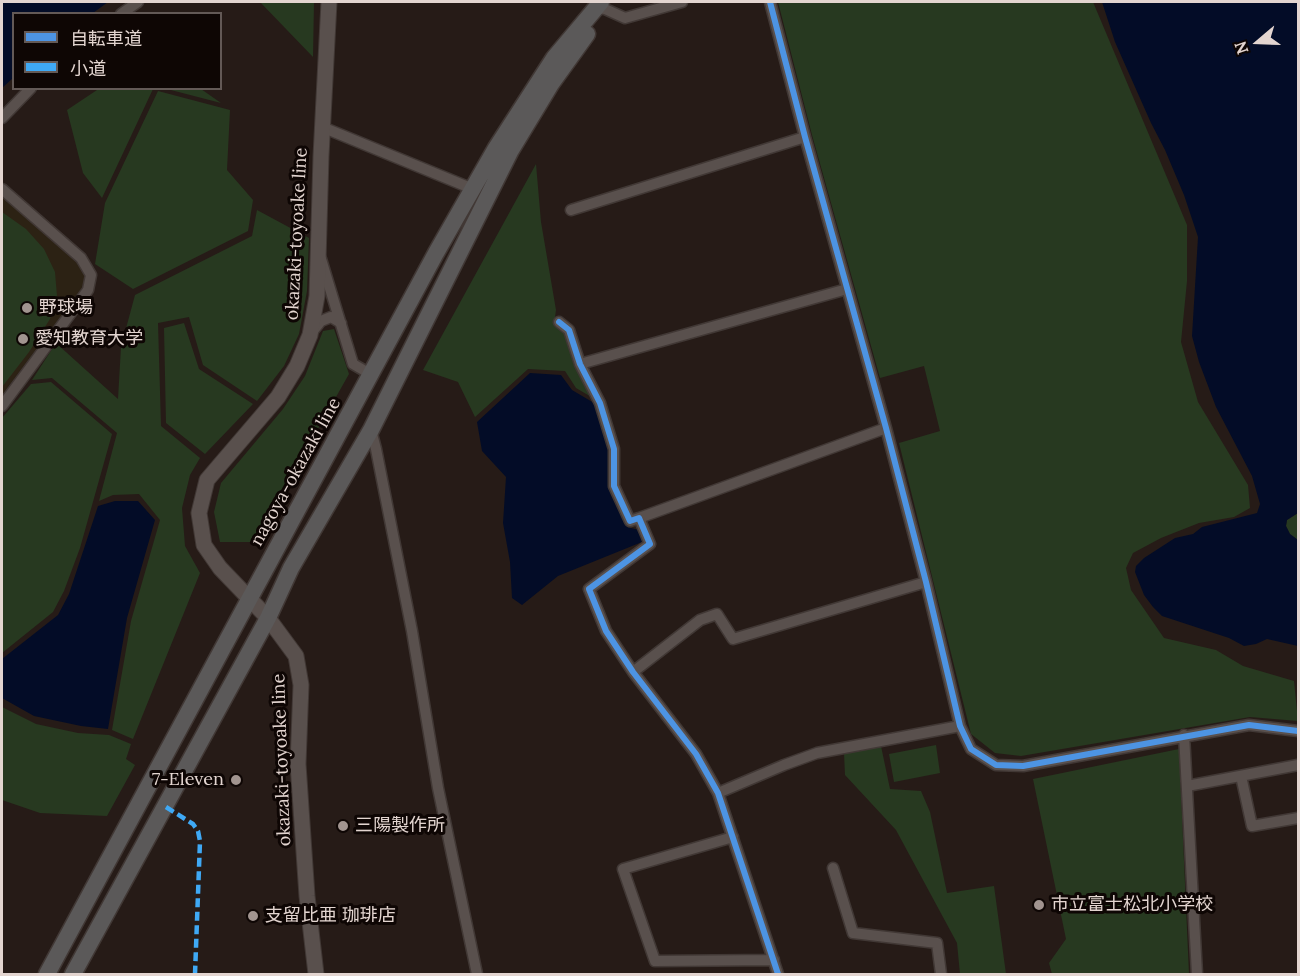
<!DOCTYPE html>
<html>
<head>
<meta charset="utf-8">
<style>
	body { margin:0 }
	#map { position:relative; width:1300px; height:976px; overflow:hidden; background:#261b17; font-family:Lora,"Noto Sans JP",serif }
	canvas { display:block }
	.frame { position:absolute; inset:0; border:3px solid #e3d5d0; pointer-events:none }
	.legend { position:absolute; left:12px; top:12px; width:210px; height:78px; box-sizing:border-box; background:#0e0604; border:2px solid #635956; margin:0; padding:8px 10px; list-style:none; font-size:18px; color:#e3d5d0 }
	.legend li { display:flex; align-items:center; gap:12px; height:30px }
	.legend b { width:30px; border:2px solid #635956 }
	.north { position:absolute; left:1228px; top:12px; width:60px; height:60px; -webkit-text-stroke:4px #0e0604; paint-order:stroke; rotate:251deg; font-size:16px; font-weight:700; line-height:24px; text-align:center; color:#e3d5d0 }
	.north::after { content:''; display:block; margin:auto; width:21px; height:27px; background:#e3d5d0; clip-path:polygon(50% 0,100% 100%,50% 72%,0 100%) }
</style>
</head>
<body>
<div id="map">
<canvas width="1300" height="976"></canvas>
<div class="frame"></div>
<ul class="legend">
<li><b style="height:8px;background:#4d94e3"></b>自転車道</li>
<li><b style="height:8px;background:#3fa9f5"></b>小道</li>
</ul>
<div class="north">N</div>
</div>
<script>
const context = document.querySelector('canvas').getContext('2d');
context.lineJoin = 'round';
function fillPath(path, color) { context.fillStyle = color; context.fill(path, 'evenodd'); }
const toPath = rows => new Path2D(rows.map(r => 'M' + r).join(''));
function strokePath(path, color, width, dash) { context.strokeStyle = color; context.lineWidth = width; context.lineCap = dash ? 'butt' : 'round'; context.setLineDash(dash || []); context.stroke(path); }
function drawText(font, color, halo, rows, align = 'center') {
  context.font = font + ' Lora,"Noto Sans JP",serif'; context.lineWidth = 6; context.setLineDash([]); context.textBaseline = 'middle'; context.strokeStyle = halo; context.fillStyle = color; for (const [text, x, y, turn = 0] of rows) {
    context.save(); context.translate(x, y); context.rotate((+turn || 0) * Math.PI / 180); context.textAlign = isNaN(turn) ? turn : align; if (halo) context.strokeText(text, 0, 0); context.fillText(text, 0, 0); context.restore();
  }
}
fillPath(toPath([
	[2,197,76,262,85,277,81,289,2,395]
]), '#2c2214');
fillPath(toPath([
	[260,2,314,2,313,57],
	[778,2,1093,2,1187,225,1187,281,1181,342,1198,402,1248,485,1250,508,1234,517,1199,523,1161,538,1133,553,1126,568,1131,590,1164,638,1216,650,1243,666,1294,681,1298,721,1250,717,1021,756,995,753,971,734,899,443,940,431,924,366,880,378,812,135],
	[100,88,153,89,102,198,83,173,67,110],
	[167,89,201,89,221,103],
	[158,91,230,110,227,170,253,200,248,231,133,289,95,264,105,203],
	[536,164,541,222,556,310,554,324,564,333,574,365,593,398,576,388,565,371,528,369,475,417,458,382,423,370],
	[257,210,309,238,307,291,299,334,284,366,257,401,203,365,189,317,158,323,161,426,200,458,190,475,182,508,185,546,200,573,133,739,112,730,131,621,160,520,139,494,113,495,99,501,117,433,52,378,32,380,56,343,118,399,121,347,135,295,252,236],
	[2,212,26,229,44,249,55,272,57,296,50,319,29,352,2,387],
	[184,323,199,369,253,404,205,454,166,423,164,328],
	[334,329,349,374,254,542,220,542,214,512,221,483,283,409,305,376,323,331],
	[51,382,112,434,80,548,64,591,53,612,2,653,2,418,31,384],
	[1298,513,1298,540,1290,534,1286,526,1287,520],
	[2,707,36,724,78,733,109,735,131,744,126,759,135,765,107,816,40,813,2,800],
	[936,745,940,773,894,782,889,754],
	[881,746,890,789,921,791,930,812,947,893,994,886,1006,974,960,974,957,943,896,830,845,775,844,753],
	[1179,749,1189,974,1052,974,1049,963,1066,939,1033,779]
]), '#273920');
fillPath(toPath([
	[2,2,108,2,93,13,14,14,13,78,2,88],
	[1102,2,1298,2,1298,513,1287,520,1286,526,1290,534,1298,540,1298,646,1267,639,1256,644,1244,646,1229,638,1162,616,1153,607,1144,595,1135,572,1136,566,1144,558,1175,538,1193,534,1202,527,1257,513,1260,504,1252,476,1216,407,1199,362,1192,336,1198,237,1184,195,1165,150,1151,123,1115,42],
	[530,373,561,375,572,390,594,403,608,449,608,483,627,527,639,530,642,542,558,576,522,605,512,598,510,562,503,523,506,477,482,451,477,422],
	[115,501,138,501,155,520,127,618,108,729,81,726,34,716,2,698,2,659,58,615,69,594,98,506]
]), '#030c27');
const street = toPath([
	[770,2,805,137,886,428,926,582,960,726,971,749,996,765,1023,766,1249,725,1298,731],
	[596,8,605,9,625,18,682,2],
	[121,14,138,2],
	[2,118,31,88],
	[322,127,473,189],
	[2,189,81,258,91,275,88,290,2,406],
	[571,210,805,137],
	[321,259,353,364,372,375],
	[559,322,569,330,580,364,600,403,614,449,614,486,630,521,639,518,650,544,589,589,606,631,633,672,696,754,718,793,778,974],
	[312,332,321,321,331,317,341,323],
	[580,364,847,289],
	[371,430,376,449,412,631,438,788,477,974],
	[639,518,886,428],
	[633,672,700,620,717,614,733,639,926,582],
	[1184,735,1197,974],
	[1241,776,1252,826,1298,818],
	[1187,786,1298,765],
	[718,793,784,765,817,753,960,726],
	[733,837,623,869,655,961,774,960],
	[833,868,853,933,937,943,941,974]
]);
const secondary = toPath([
	[316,974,307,896,298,764,301,685,296,656,268,618,220,568,204,545,199,513,207,480,278,397,297,366,310,335,317,296,321,156,329,2]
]);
const primary = toPath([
	[47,974,436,253,496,148,554,58,601,2],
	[73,974,268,618,291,568,371,430,511,150,551,84,587,34]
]);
strokePath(street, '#413835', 13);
strokePath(secondary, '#413835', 17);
strokePath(primary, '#413835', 19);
strokePath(street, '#59504d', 10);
strokePath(secondary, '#59504d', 15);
strokePath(primary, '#5b5959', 16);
strokePath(toPath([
	[166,807,193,824,198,831,200,841,195,974]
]), '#3fa9f5', 4.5, [9, 4.5]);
strokePath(toPath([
	[770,2,805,137,886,428,926,582,960,726,971,749,996,765,1023,766,1249,725,1298,731],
	[559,322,569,330,580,364,600,403,614,449,614,486,630,521,639,518,650,544,589,589,606,631,633,672,696,754,718,793,778,974]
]), '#4d94e3', 6);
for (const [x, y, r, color] of [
	[27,308,6,"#a1948f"],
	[23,339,6,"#a1948f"],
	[236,780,6,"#a1948f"],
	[343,826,6,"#a1948f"],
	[1039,905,6,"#a1948f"],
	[253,916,6,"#a1948f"]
]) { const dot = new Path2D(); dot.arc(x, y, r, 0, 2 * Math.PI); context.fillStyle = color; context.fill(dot); strokePath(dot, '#0e0604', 2); }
drawText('18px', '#e3d5d0', '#0e0604', [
	["okazaki-toyoake line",297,234,-87],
	["nagoya-okazaki line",296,472,-61],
	["okazaki-toyoake line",282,760,-92]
]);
drawText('18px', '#e3d5d0', '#0e0604', [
	["野球場",39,308],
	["愛知教育大学",35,339],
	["7-Eleven",224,780,"right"],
	["三陽製作所",355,826],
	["市立富士松北小学校",1051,905],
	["支留比亜 珈琲店",265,916]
], 'left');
</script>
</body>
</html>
